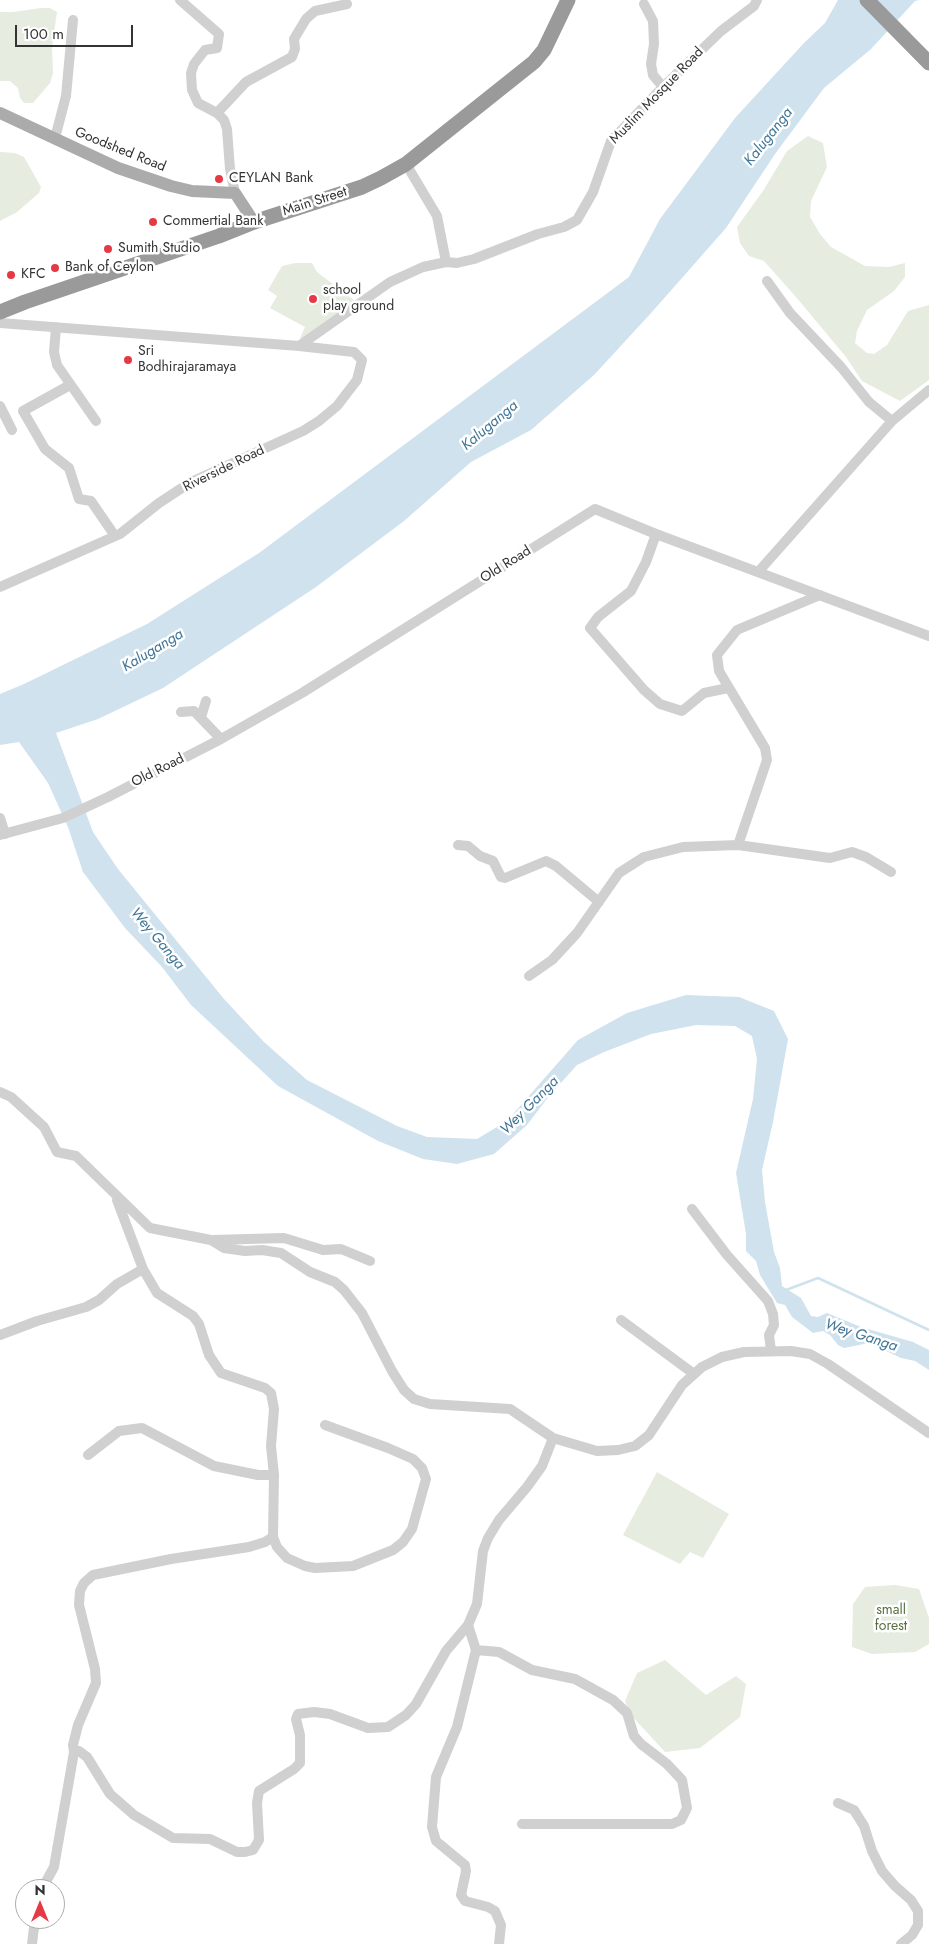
<!DOCTYPE html>
<html>
<head>
<meta charset="utf-8">
<style>
	body { margin:0 }
	#map { position:relative; width:929px; height:1944px; overflow:hidden; background:#fff; font-family:Jost,sans-serif }
	canvas { display:block }
	.north { position:absolute; left:15px; top:1879px; width:50px; height:50px; box-sizing:border-box; background:#fff; border:1px solid #adadad; border-radius:50%; rotate:0deg; font-size:14px; font-weight:700; line-height:20px; text-align:center; color:#333 }
	.north::after { content:''; display:block; margin:auto; width:18px; height:22px; background:#e63946; clip-path:polygon(50% 0,100% 100%,50% 72%,0 100%) }
	.scale { position:absolute; left:15px; top:25px; width:118px; height:22px; box-sizing:border-box; border:2px solid #333; border-top:0; padding-left:6px; font-size:15px; line-height:18px; white-space:nowrap; color:#333; -webkit-text-stroke:4px #fff; paint-order:stroke }
</style>
</head>
<body>
<div id="map">
<canvas width="929" height="1944"></canvas>
<div class="north">N</div>
<div class="scale">100 m</div>
</div>
<script>
const context = document.querySelector('canvas').getContext('2d');
context.lineJoin = 'round';
function fillPath(path, color) { context.fillStyle = color; context.fill(path, 'evenodd'); }
const toPath = rows => new Path2D(rows.map(r => 'M' + r).join(''));
function strokePath(path, color, width, dash) { context.strokeStyle = color; context.lineWidth = width; context.lineCap = dash ? 'butt' : 'round'; context.setLineDash(dash || []); context.stroke(path); }
function drawText(font, color, halo, rows, align = 'center') {
  context.font = font + ' Jost,sans-serif'; context.lineWidth = 5; context.setLineDash([]); context.textBaseline = 'middle'; context.strokeStyle = halo; context.fillStyle = color; for (const [text, x, y, turn = 0] of rows) {
    context.save(); context.translate(x, y); context.rotate((+turn || 0) * Math.PI / 180); context.textAlign = isNaN(turn) ? turn : align; if (halo) context.strokeText(text, 0, 0); context.fillText(text, 0, 0); context.restore();
  }
}
fillPath(toPath([
	[41,8,50,8,57,12,52,47,53,73,50,83,33,103,24,103,20,98,18,88,10,81,0,81,0,12,13,12],
	[808,136,823,143,827,167,811,201,810,217,820,234,831,247,865,266,889,267,905,263,905,277,894,291,867,310,857,331,855,343,867,353,874,354,887,345,908,311,929,305,929,380,900,401,862,381,846,357,796,297,764,261,749,256,740,243,737,227,763,191,787,151],
	[0,152,15,153,24,157,41,187,39,193,17,212,0,221],
	[295,263,312,263,317,272,355,301,302,339,300,338,305,327,270,308,277,296,268,290,282,266],
	[657,1472,729,1514,703,1558,690,1552,680,1564,623,1535],
	[895,1585,919,1589,929,1618,929,1644,915,1652,872,1654,852,1647,853,1604,865,1587],
	[665,1660,706,1695,736,1676,746,1684,740,1717,700,1748,665,1752,631,1715,625,1701,637,1673]
]), '#e6ecdf');
fillPath(toPath([
	[838,0,919,0,915,1,871,49,824,88,775,154,726,228,652,312,594,375,531,430,471,462,404,521,316,587,163,688,98,719,56,733,93,832,118,869,224,999,264,1042,307,1080,397,1126,427,1137,477,1139,507,1121,578,1040,627,1013,686,995,739,997,774,1011,788,1039,773,1122,762,1170,765,1202,774,1252,780,1268,782,1286,801,1298,811,1316,818,1317,827,1313,861,1327,913,1342,929,1350,929,1370,915,1361,901,1358,869,1343,844,1348,838,1345,830,1335,823,1331,813,1333,792,1317,785,1305,777,1303,760,1275,756,1261,746,1251,746,1234,736,1173,753,1099,757,1059,752,1036,735,1026,696,1025,651,1034,604,1052,577,1065,549,1096,527,1125,494,1154,457,1164,423,1159,378,1141,278,1086,191,1005,162,967,125,928,83,872,68,827,48,783,19,742,0,745,0,694,24,684,147,624,259,553,629,277,660,219,735,118,804,43,825,23]
]), '#cfe2ee');
strokePath(toPath([
	[786,1290,818,1278,929,1330]
]), '#cfe2ee', 2.5);
strokePath(toPath([
	[180,0,219,34,217,48,205,50,194,64,191,73,192,90,198,103,217,113,224,120,227,129,230,169,235,193],
	[644,4,653,21,654,44,651,64,653,75,663,87],
	[217,113,246,82,292,57,295,49,294,39,306,19,315,11,347,4],
	[55,138,66,96,73,20],
	[446,262,457,263,474,259,538,234,564,227,577,220,593,192,611,141,663,87,721,31,754,6,757,0],
	[767,281,790,313,841,367,869,402,892,421],
	[0,323,299,346,354,352,362,360,357,380,337,406,319,421,303,431,191,482,159,503,120,534,0,587],
	[56,327,54,352,57,365,96,421],
	[299,346,390,282,423,267,446,262,437,216,406,164],
	[70,385,23,411,45,449,69,468,79,499,91,501,115,536],
	[0,406,12,430],
	[656,534,646,562,631,591,598,617,590,628,644,690,660,704,682,711,704,693,728,688],
	[759,571,892,421,929,390],
	[181,712,194,711,221,739],
	[201,717,206,701],
	[0,818,5,834],
	[0,835,63,818,108,797,221,739,302,693,595,509,656,534,929,636],
	[458,845,468,846,480,856,493,861,501,877,505,878,546,861,556,866,599,902],
	[738,845,830,858,852,852,866,857,891,872],
	[529,976,552,960,577,933,619,873,644,857,683,847,738,845,767,760,765,748,719,671,717,655,737,630,820,595],
	[0,1092,11,1097,44,1127,57,1152,76,1156,150,1228,211,1240,224,1248,245,1251,262,1250,281,1253,310,1272,335,1282,344,1290,362,1313,392,1371,404,1390,414,1399,430,1404,510,1409,553,1438,597,1451,618,1450,635,1446,649,1435,682,1385,702,1367,722,1357,744,1352,791,1351,810,1354,828,1364,929,1433],
	[692,1209,727,1255,768,1301,773,1314,774,1325,769,1335,771,1351],
	[212,1240,284,1238,323,1250,341,1249,370,1261],
	[621,1320,694,1374],
	[0,1335,37,1321,86,1307,99,1300,117,1284,143,1269],
	[88,1455,119,1431,142,1428,214,1466,258,1475,274,1475],
	[273,1537,277,1547,287,1558,305,1566,315,1568,353,1566,393,1550,403,1542,412,1529,426,1479,422,1468,413,1459,388,1448,325,1425],
	[468,1625,476,1650,457,1727,436,1777,432,1827,436,1841,465,1865,466,1871,461,1895,465,1901,488,1907,495,1911,501,1925,499,1944],
	[476,1650,499,1652,532,1670,575,1679,613,1700,627,1713,634,1736,641,1744,667,1764,682,1780,687,1808,681,1820,672,1824,522,1824],
	[74,1752,73,1745,78,1725,96,1683,95,1669,79,1605,80,1591,84,1583,93,1575,171,1559,249,1547,265,1542,273,1537,274,1475,271,1446,274,1409,271,1393,265,1388,221,1373,209,1355,199,1324,193,1316,157,1293,143,1269,117,1200],
	[838,1803,854,1810,864,1826,872,1851,882,1871,895,1886,911,1900,918,1911,918,1925,912,1935,901,1944],
	[42,1889,54,1867,74,1752,79,1751,87,1757,110,1794,134,1815,173,1838,210,1839,237,1852,245,1852,253,1850,259,1840,257,1803,259,1791,294,1769,300,1763,300,1735,296,1719,298,1714,314,1712,330,1714,368,1728,388,1727,406,1715,416,1704,446,1651,468,1625,477,1604,483,1551,488,1538,499,1520,527,1487,542,1466,553,1438],
	[32,1944,35,1919]
]), '#d0d0d0', 10);
strokePath(toPath([
	[0,113,118,168,171,186,192,191,235,193,254,222]
]), '#ababab', 12);
strokePath(toPath([
	[867,0,929,63],
	[0,312,25,302,219,236,254,222,362,187,381,178,406,164,534,62,544,50,568,0]
]), '#9a9a9a', 15);
for (const [x, y, r, color] of [
	[219,179,5,"#e63946"],
	[153,222,5,"#e63946"],
	[108,249,5,"#e63946"],
	[55,268,5,"#e63946"],
	[11,275,5,"#e63946"],
	[313,299,5,"#e63946"],
	[128,360,5,"#e63946"]
]) { const dot = new Path2D(); dot.arc(x, y, r, 0, 2 * Math.PI); context.fillStyle = color; context.fill(dot); strokePath(dot, '#fff', 2); }
drawText('14px', '#333', '#fff', [
	["Muslim Mosque Road",657,96,-46],
	["Goodshed Road",120,150,22],
	["Main Street",315,202,-18],
	["Riverside Road",224,469,-26],
	["Old Road",506,565,-32],
	["Old Road",158,771,-27]
]);
drawText('14px', '#333', '#fff', [
	["CEYLAN Bank",229,179],
	["Commertial Bank",163,222],
	["Sumith Studio",118,249],
	["Bank of Ceylon",65,268],
	["KFC",21,275],
	["school",323,291],
	["play ground",323,307],
	["Sri",138,352],
	["Bodhirajaramaya",138,368]
], 'left');
drawText('14px', '#56703f', '#fff', [
	["small",891,1611],
	["forest",891,1627]
]);
drawText('italic 15px', '#3f7597', '#fff', [
	["Kaluganga",769,137,-52],
	["Kaluganga",490,426,-40],
	["Kaluganga",153,651,-31],
	["Wey Ganga",157,939,50],
	["Wey Ganga",530,1106,-45],
	["Wey Ganga",861,1336,18]
]);
</script>
</body>
</html>
